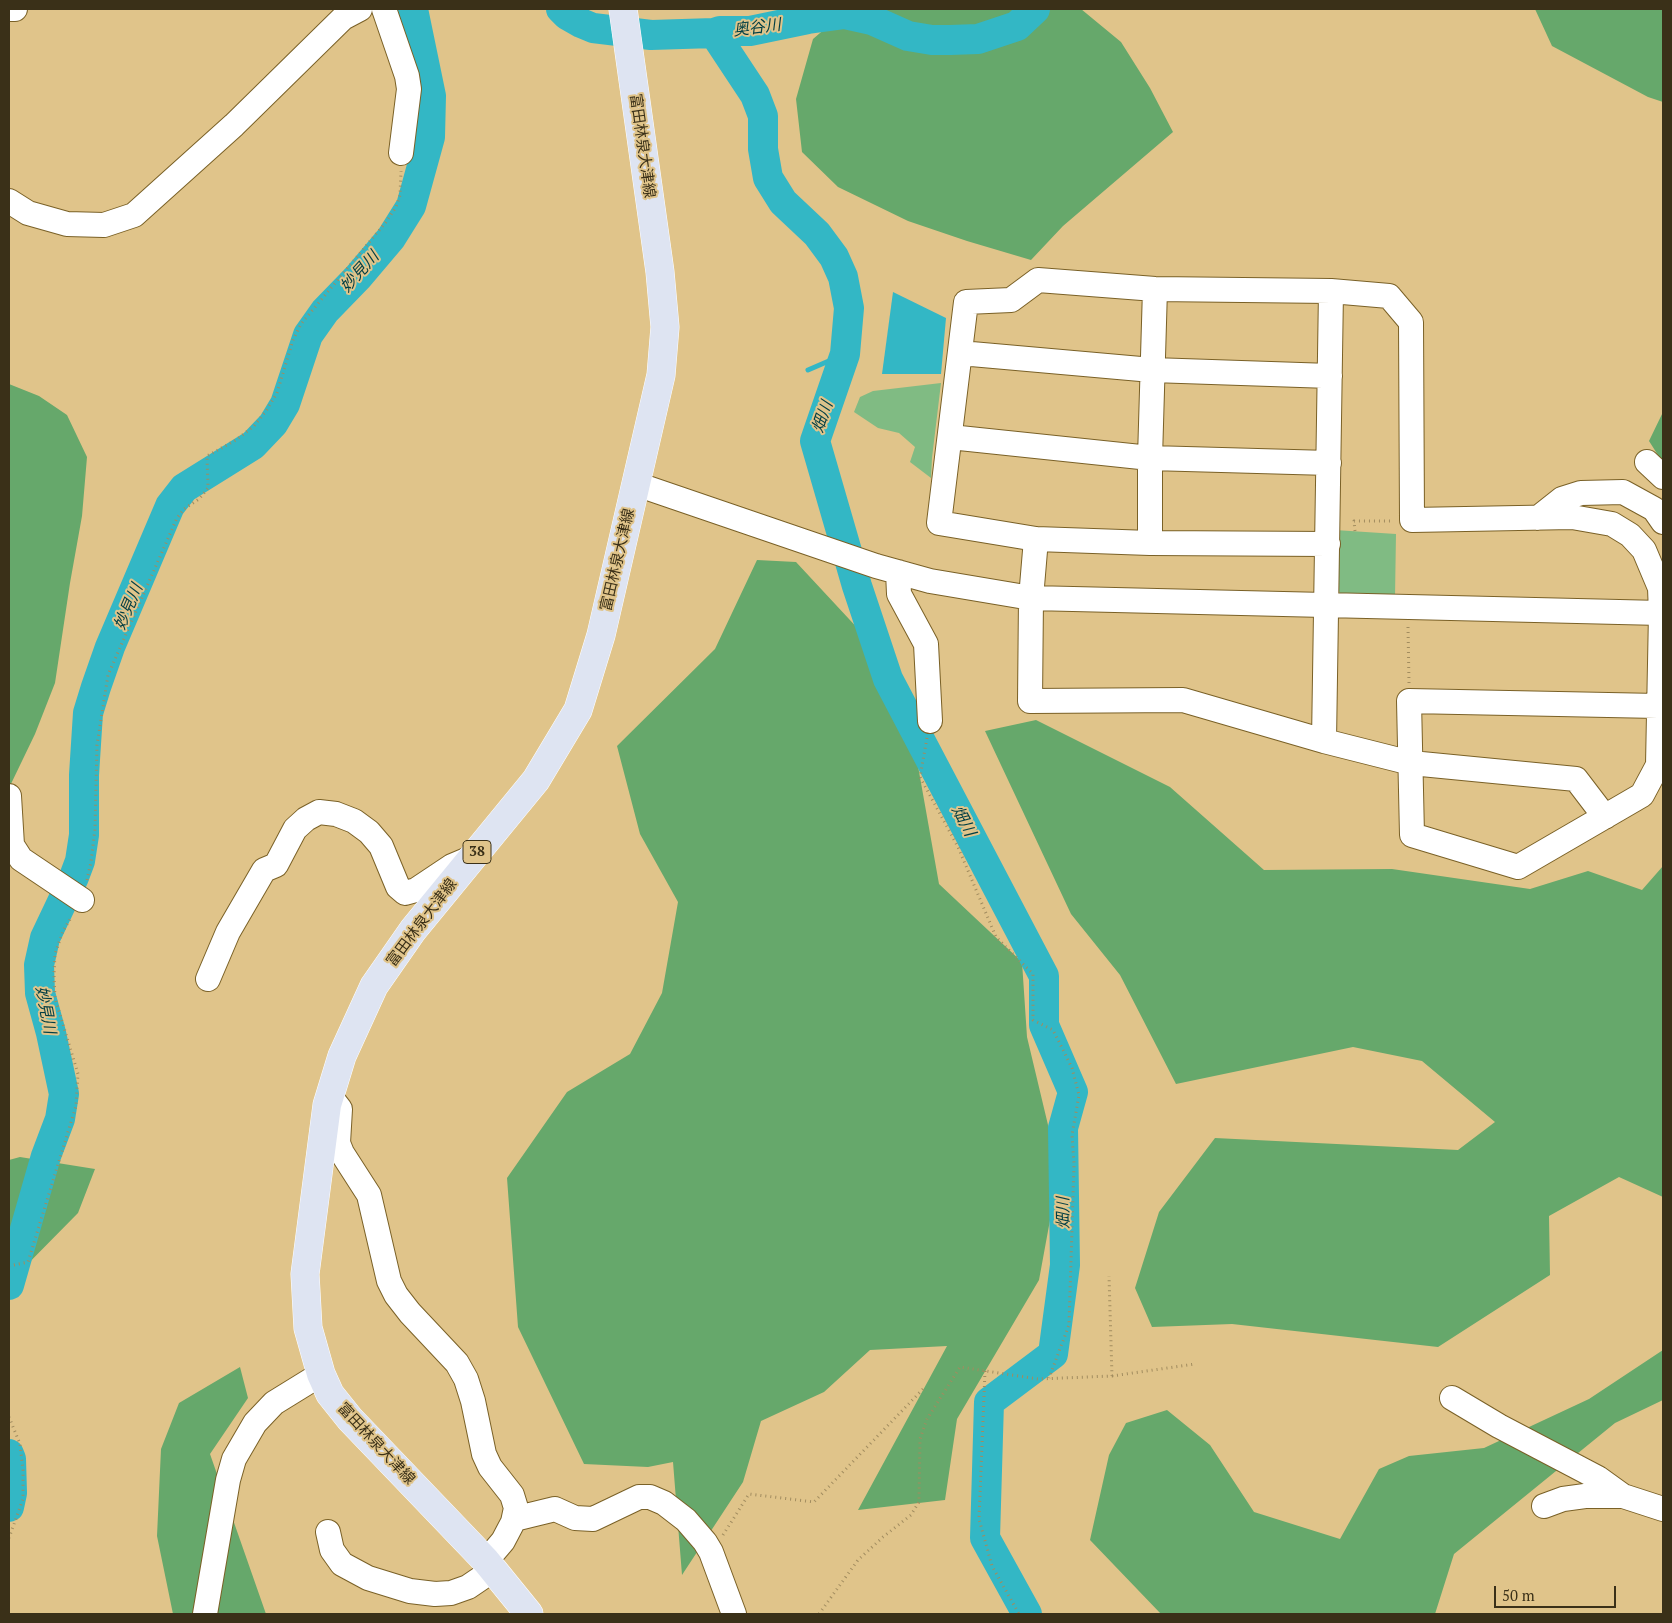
<!DOCTYPE html>
<html>
<head>
<meta charset="utf-8">
<style>
	body { margin:0 }
	#map { position:relative; width:1672px; height:1623px; overflow:hidden; background:#e0c48a; font-family:"PT Serif",serif }
	canvas { display:block }
	.frame { position:absolute; inset:0; border:10px solid #3a3018; pointer-events:none }
	.scale { position:absolute; left:1494px; top:1586px; width:122px; height:22px; box-sizing:border-box; border:2px solid #3a3018; border-top:0; padding-left:6px; font-size:15px; line-height:18px; white-space:nowrap; color:#3a3018; -webkit-text-stroke:4px #e0c48a; paint-order:stroke }
</style>
</head>
<body>
<div id="map">
<canvas width="1672" height="1623"></canvas>
<div class="frame"></div>
<div class="scale">50 m</div>
</div>
<script>
const context = document.querySelector('canvas').getContext('2d');
context.lineJoin = 'round';
function fillPath(path, color) { context.fillStyle = color; context.fill(path, 'evenodd'); }
const toPath = rows => new Path2D(rows.map(r => 'M' + r).join(''));
function strokePath(path, color, width, dash) { context.strokeStyle = color; context.lineWidth = width; context.lineCap = dash ? 'butt' : 'round'; context.setLineDash(dash || []); context.stroke(path); }
function drawText(font, color, halo, rows, align = 'center') {
  context.font = font + ' "PT Serif","Noto Sans JP",serif'; context.lineWidth = 4; context.setLineDash([]); context.textBaseline = 'middle'; context.strokeStyle = halo; context.fillStyle = color; for (const [text, x, y, turn = 0] of rows) {
    context.save(); context.translate(x, y); context.rotate((+turn || 0) * Math.PI / 180); context.textAlign = isNaN(turn) ? turn : align; if (halo) context.strokeText(text, 0, 0); context.fillText(text, 0, 0); context.restore();
  }
}
fillPath(toPath([
	[941,383,932,458,931,478,910,462,915,447,899,433,878,428,854,412,860,397,873,391],
	[1335,530,1396,534,1395,597,1381,595,1340,593,1335,586]
]), '#80bb83');
fillPath(toPath([
	[848,9,1081,9,1121,42,1150,88,1173,132,1063,226,1031,260,967,241,908,221,838,187,802,152,796,99,813,39],
	[1535,9,1663,9,1663,102,1648,97,1552,46],
	[9,384,39,396,67,415,87,457,82,516,70,583,55,683,35,734,9,788],
	[1663,412,1663,463,1649,441],
	[757,560,796,562,902,676,939,884,1022,962,1027,1037,1059,1171,1039,1280,957,1419,945,1500,858,1510,947,1346,870,1350,824,1392,761,1421,743,1482,682,1575,673,1462,648,1467,584,1464,518,1327,507,1178,567,1092,630,1054,662,993,678,902,640,834,617,746,715,649],
	[1036,720,1170,787,1264,870,1392,869,1530,889,1588,871,1642,890,1663,866,1663,1197,1619,1177,1549,1216,1550,1275,1438,1347,1232,1324,1152,1327,1135,1288,1159,1212,1215,1138,1458,1150,1495,1122,1422,1061,1353,1047,1176,1084,1120,975,1071,914,985,731],
	[20,1157,95,1169,78,1213,9,1283,9,1160],
	[1663,1350,1663,1400,1615,1423,1454,1554,1435,1614,1161,1614,1090,1540,1109,1455,1126,1423,1167,1410,1210,1445,1254,1512,1340,1539,1379,1469,1409,1456,1484,1448,1589,1399],
	[240,1367,248,1398,210,1454,266,1614,173,1614,157,1536,161,1449,179,1403]
]), '#66a86b');
fillPath(toPath([
	[893,292,946,318,941,374,882,374]
]), '#33b7c5');
strokePath(toPath([
	[808,370,845,354]
]), '#33b7c5', 5);
strokePath(toPath([
	[561,9,567,15,581,23,593,28,651,35,714,33,720,31,750,31,808,19,845,14,872,20,908,36,932,40,950,40,978,39,1017,26,1035,9],
	[714,33,755,95,763,116,763,149,768,178,783,202,817,234,834,257,843,277,849,308,845,354,815,441,857,586,888,679,1044,976,1044,1025,1073,1092,1063,1128,1065,1265,1053,1354,989,1402,985,1538,1027,1614],
	[9,1285,46,1156,60,1119,64,1094,51,1033,40,993,39,965,45,938,74,877,80,861,84,835,84,775,88,713,96,687,110,647,170,506,184,488,253,445,273,424,285,404,308,335,325,311,358,277,391,238,411,206,430,137,431,96,413,9],
	[9,1454,11,1459,12,1493,9,1507]
]), '#33b7c5', 30);
const minor = toPath([
	[9,9,15,9],
	[384,9,407,76,409,89,401,153],
	[9,201,28,213,67,224,104,225,134,215,234,125,343,18,360,9],
	[960,353,1152,370,1330,376],
	[950,437,1150,458,1329,463],
	[1647,462,1663,477],
	[636,484,876,566,930,581,1031,598,1661,613],
	[1538,518,1562,499,1581,493,1623,492,1654,509,1663,522],
	[1036,539,1031,598,1030,701,1183,700,1324,741,1411,763,1576,779,1605,817],
	[1150,543,1150,458,1155,289],
	[1328,544,1150,543,1036,539,939,523,966,302,1011,300,1038,280,1155,289,1331,291,1389,296,1411,322,1412,520,1572,517,1612,524,1630,535,1644,550,1660,588,1661,613,1658,765,1642,795,1518,867,1412,835,1409,701,1658,706],
	[898,572,899,594,926,644,930,721],
	[1324,741,1331,291],
	[9,796,12,845,21,859,82,900],
	[208,979,228,932,264,870,276,865,295,829,306,819,319,812,336,814,354,821,369,832,381,846,398,887,405,893,416,890,452,866,471,858],
	[330,1096,340,1109,338,1143,342,1153,369,1195,389,1281,396,1295,410,1313,457,1363,466,1379,473,1401,484,1454,490,1467,512,1495,516,1508,513,1522,503,1541,486,1561],
	[1452,1398,1499,1426,1598,1478,1623,1496,1663,1509],
	[1544,1506,1563,1499,1585,1496,1623,1496],
	[514,1519,555,1509,575,1518,593,1519,639,1497,650,1497,664,1503,686,1520,705,1542,711,1552,734,1614],
	[328,1532,332,1550,342,1564,368,1578,410,1591,435,1594,451,1593,468,1587,493,1570],
	[205,1614,228,1480,234,1459,255,1423,274,1403,321,1374]
]);
const major = toPath([
	[529,1614,486,1561,350,1419,330,1394,321,1374,308,1328,305,1274,327,1105,342,1056,374,986,413,930,536,780,578,710,601,635,661,375,665,327,660,272,623,9]
]);
strokePath(minor, '#7a6127', 26);
strokePath(major, '#fff', 29);
strokePath(toPath([
	[1355,531,1354,521,1392,521],
	[1408,627,1409,683],
	[927,738,920,777,958,847,996,937,1033,974,1033,1020,1053,1030,1072,1068,1079,1095,1072,1135,1074,1164,1069,1325,1049,1378],
	[87,880,91,862,95,829,97,745,108,675,177,518,184,509,199,499,208,488,207,456,236,440,254,426,266,411,277,393,293,340,301,324,386,222,396,207,400,195,401,171],
	[9,1266,28,1262,76,1106,78,1074,55,998,54,975,55,954,63,931,72,916],
	[985,1371,979,1519,992,1566,1019,1614],
	[1112,1376,1195,1364],
	[9,1417,20,1444,23,1470,23,1499,9,1538],
	[723,1535,749,1494,814,1502,924,1388],
	[819,1614,858,1560,883,1537,911,1515,919,1502,920,1439,927,1419,960,1367,1038,1379,1112,1376,1109,1276]
]), '#a18c5f', 3, [1, 4]);
strokePath(minor, '#fff', 24);
strokePath(major, '#dee4f2', 28);
for (const [x, y, w] of [
	[477,852,28]
]) { const box = new Path2D(); box.roundRect(x - w / 2, y - 11.5, w, 23, 4); context.fillStyle = '#e0c48a'; context.fill(box); strokePath(box, '#3a3018', 1); }
drawText('bold 14px', '#3a3018', null, [
	["38",477,852]
]);
drawText('15px', '#3a3018', '#e0c48a', [
	["富田林泉大津線",642,146,82],
	["富田林泉大津線",618,560,-77],
	["富田林泉大津線",422,923,-53],
	["富田林泉大津線",376,1444,47]
]);
drawText('italic 16px', '#013e44', '#e0c48a', [
	["奥谷川",757,28,-7],
	["妙見川",360,272,-48],
	["畑川",823,417,-71],
	["妙見川",129,607,-67],
	["畑川",963,821,62],
	["妙見川",45,1010,79],
	["畑川",1064,1213,-91]
]);
</script>
</body>
</html>
